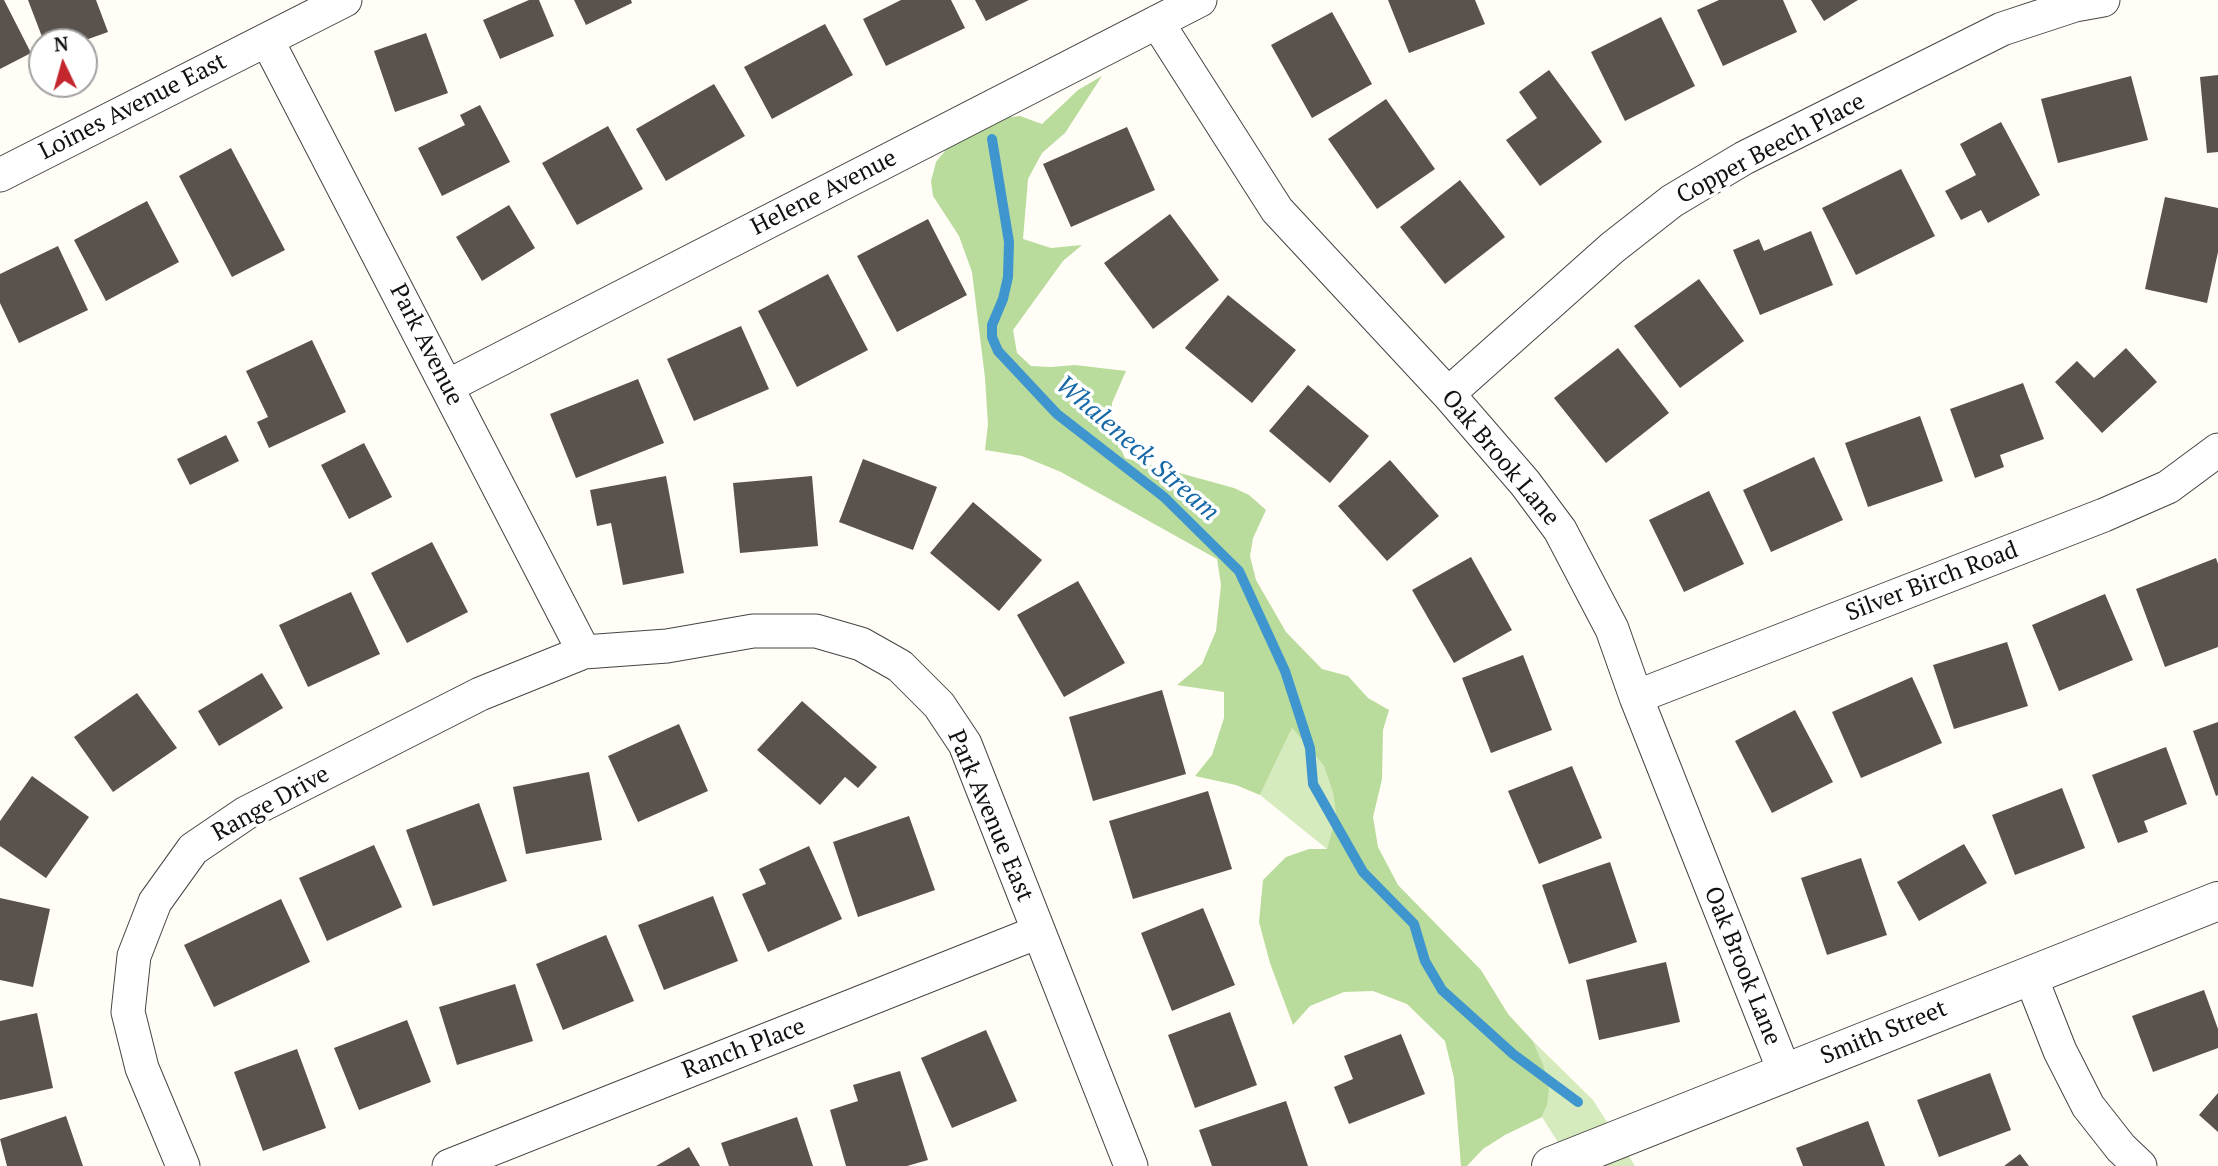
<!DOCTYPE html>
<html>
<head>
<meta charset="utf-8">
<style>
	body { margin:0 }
	#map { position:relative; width:2218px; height:1166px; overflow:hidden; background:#fffdf5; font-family:"PT Serif",serif }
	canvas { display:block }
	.north { position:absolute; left:28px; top:28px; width:70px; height:70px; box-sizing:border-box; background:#fff; border:2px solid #a0a0a0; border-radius:50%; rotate:355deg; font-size:19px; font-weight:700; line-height:28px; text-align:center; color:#111 }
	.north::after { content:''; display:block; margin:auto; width:24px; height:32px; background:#c4262e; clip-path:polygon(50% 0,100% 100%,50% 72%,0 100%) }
</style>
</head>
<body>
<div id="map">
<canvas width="2218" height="1166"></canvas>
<div class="north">N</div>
</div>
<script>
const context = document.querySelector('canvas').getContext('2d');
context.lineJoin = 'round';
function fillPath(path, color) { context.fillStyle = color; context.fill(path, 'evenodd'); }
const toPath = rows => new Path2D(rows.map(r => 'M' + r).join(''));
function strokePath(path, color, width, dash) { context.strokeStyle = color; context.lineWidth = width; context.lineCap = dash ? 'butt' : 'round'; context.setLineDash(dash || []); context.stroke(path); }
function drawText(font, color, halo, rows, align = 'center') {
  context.font = font + ' "PT Serif",serif'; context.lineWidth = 7; context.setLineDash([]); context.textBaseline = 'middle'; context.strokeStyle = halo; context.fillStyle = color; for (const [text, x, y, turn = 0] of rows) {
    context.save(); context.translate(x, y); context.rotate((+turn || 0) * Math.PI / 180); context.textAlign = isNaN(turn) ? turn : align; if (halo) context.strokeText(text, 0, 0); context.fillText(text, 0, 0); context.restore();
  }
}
fillPath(toPath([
	[1292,728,1324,766,1333,793,1336,815,1327,849,1260,795],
	[1533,1041,1593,1100,1635,1166,1573,1166,1542,1117,1547,1105,1543,1064]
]), '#d5ebbd');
fillPath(toPath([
	[1102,76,1065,133,1042,153,1028,179,1023,239,1051,248,1082,245,1063,261,1013,330,1017,353,1031,366,1051,367,1075,365,1126,371,1112,403,1112,430,1125,458,1234,488,1249,495,1266,510,1253,538,1250,556,1256,580,1286,632,1322,669,1348,676,1368,698,1389,710,1383,730,1382,779,1373,817,1378,847,1398,885,1481,970,1508,1014,1533,1041,1543,1064,1549,1089,1547,1105,1542,1117,1505,1135,1483,1149,1467,1166,1461,1166,1454,1078,1445,1041,1407,1004,1373,991,1344,992,1310,1006,1293,1025,1270,963,1259,922,1263,880,1286,857,1309,849,1327,849,1336,815,1333,793,1324,766,1292,728,1260,795,1236,785,1195,776,1212,755,1224,718,1224,692,1177,685,1202,664,1216,631,1221,585,1217,559,1061,472,1022,456,985,450,988,424,985,378,972,272,959,236,933,196,931,181,936,162,949,146,1001,118,1020,116,1042,124,1078,90]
]), '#b9dc9c');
strokePath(toPath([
	[992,139,1009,242,1008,277,1003,299,992,325,992,337,998,351,1057,414,1164,497,1239,571,1285,671,1310,748,1313,784,1363,872,1414,924,1425,961,1442,990,1513,1054,1578,1102]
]), '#3f96cf', 10);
fillPath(toPath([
	[0,0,4,0,31,53,0,69],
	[28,0,96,0,108,32,80,42,44,42],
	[529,0,539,0,554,36,500,59,483,20],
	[574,0,631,0,632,3,586,25],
	[901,0,951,0,965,28,886,66,863,19],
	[975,0,1029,0,986,21],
	[1388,0,1475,0,1485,24,1409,53],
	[1719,0,1783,0,1797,32,1723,66,1697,10],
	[1811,0,1858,0,1824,21],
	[1332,12,1372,84,1312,118,1271,45],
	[1661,17,1695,86,1625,121,1591,52],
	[825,24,853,75,772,119,744,67],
	[426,33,448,93,395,112,374,51],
	[1549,70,1602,142,1540,186,1506,140,1537,118,1519,92],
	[2218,75,2218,152,2207,153,2200,77],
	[2131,76,2148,140,2058,163,2041,99],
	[714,84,745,136,666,181,636,129],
	[1386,99,1435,169,1377,209,1328,139],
	[480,105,510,162,442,196,418,148,465,125,460,115],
	[2001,122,2040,195,1988,223,1981,210,1961,220,1945,191,1976,175,1960,144],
	[608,126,643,189,577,225,542,163],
	[1127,127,1155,190,1071,227,1043,164],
	[231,148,285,250,232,277,179,176],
	[1901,169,1935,236,1856,275,1822,208],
	[1460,180,1505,237,1445,284,1400,227],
	[2165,197,2218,208,2218,252,2207,303,2145,289],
	[147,201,179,262,106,301,74,240],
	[509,205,535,248,482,281,456,237],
	[1170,214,1219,280,1153,329,1104,263],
	[928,219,967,295,897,332,857,256],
	[1811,231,1833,285,1760,315,1733,250,1759,239,1764,251],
	[58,246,88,310,19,343,0,303,0,274],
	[828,274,868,350,797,387,758,311],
	[1699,279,1744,341,1680,388,1634,326],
	[1228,295,1296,350,1252,403,1185,348],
	[741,326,769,389,694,421,667,359],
	[312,340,346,412,269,448,257,422,268,417,246,371],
	[1618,348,1669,413,1606,463,1554,398],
	[2126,348,2157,382,2102,433,2055,382,2077,361,2094,378],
	[638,379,664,443,576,478,550,414],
	[2023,383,2044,439,2000,455,2004,467,1975,478,1950,409],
	[1308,385,1369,436,1330,483,1269,431],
	[1920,416,1943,481,1868,507,1845,443],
	[226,435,239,461,190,485,177,459],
	[364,443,392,497,349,519,321,465],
	[1814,457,1843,520,1771,552,1743,490],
	[863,459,937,487,913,550,839,522],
	[1390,460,1439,516,1387,561,1338,506],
	[666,476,684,573,623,585,611,523,597,526,590,490],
	[812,476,818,546,740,553,733,483],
	[1709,491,1744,564,1684,592,1649,520],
	[973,502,1042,560,999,611,930,553],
	[432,542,468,612,407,643,371,573],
	[1471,557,1512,630,1454,663,1412,590],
	[2216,558,2218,564,2218,647,2165,667,2136,589],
	[1078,581,1125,663,1064,697,1017,615],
	[351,592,380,654,308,687,279,625],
	[2105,594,2133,660,2059,691,2032,625],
	[2007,642,2028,706,1954,729,1933,665],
	[1523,655,1552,730,1491,753,1462,678],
	[262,673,283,708,219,746,198,711],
	[1912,677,1942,743,1861,778,1832,712],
	[1162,690,1186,774,1093,801,1069,717],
	[137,693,177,748,113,792,74,737],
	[802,701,877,767,858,788,845,777,820,805,757,750],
	[1795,710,1833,782,1772,813,1735,741],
	[2218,722,2218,795,2216,796,2193,731],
	[679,724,708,791,638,822,608,756],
	[2166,747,2187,804,2144,821,2148,832,2118,843,2092,775],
	[1572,766,1602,838,1539,864,1508,791],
	[589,772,602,840,526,854,513,787],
	[32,776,89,817,46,878,0,846,0,821],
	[2062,788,2085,848,2015,875,1992,815],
	[1208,791,1232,869,1133,899,1109,821],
	[479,803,507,881,433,906,406,830],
	[909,816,935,890,858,917,833,842],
	[1964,844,1987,883,1919,921,1897,882],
	[374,845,402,907,327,941,299,878],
	[809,846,842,919,768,952,742,894,766,884,759,869],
	[1861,858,1887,935,1827,955,1801,878],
	[1610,862,1637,942,1569,964,1542,885],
	[713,896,738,961,664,990,638,925],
	[0,898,50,909,33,987,0,980],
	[281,899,310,962,214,1007,184,945],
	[1203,908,1235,985,1172,1011,1141,933],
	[606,935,634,1001,563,1030,536,964],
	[1666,962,1680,1022,1599,1040,1586,980],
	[515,984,533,1041,457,1065,439,1007],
	[2204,990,2218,1029,2218,1048,2153,1072,2132,1016],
	[1230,1012,1257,1085,1195,1108,1168,1035],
	[37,1013,53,1088,0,1100,0,1021],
	[407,1020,431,1082,359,1110,334,1048],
	[986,1030,1017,1101,952,1128,921,1058],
	[1401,1034,1425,1094,1349,1124,1334,1087,1353,1079,1344,1056],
	[297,1049,326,1128,263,1151,234,1072],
	[900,1071,928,1160,907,1166,846,1166,830,1110,858,1101,853,1085],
	[1990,1073,2011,1130,1939,1157,1917,1100],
	[2218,1093,2218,1132,2199,1115],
	[1286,1101,1308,1166,1212,1166,1199,1130],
	[66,1116,83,1166,7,1166,0,1139],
	[797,1117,813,1166,729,1166,721,1143],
	[1868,1121,1885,1166,1803,1166,1796,1148],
	[689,1147,700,1166,656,1166],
	[2020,1154,2029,1166,2004,1166]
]), '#5a524d');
const minor = toPath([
	[1157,22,1277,210,1448,394,1525,483,1560,530,1612,629,1636,697,1785,1073],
	[267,40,584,652],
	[0,175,345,0],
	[448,386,1200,0],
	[1448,394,1612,248,1672,201,1744,158,2002,29,2075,5,2103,0],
	[1636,697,2104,515,2168,487,2218,450],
	[2030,975,2060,1051,2088,1106,2121,1148,2140,1166],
	[183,1166,142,1068,128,1012,134,956,155,902,193,849,246,813,480,694,584,652,667,646,753,631,816,631,861,644,900,666,939,705,965,744,1131,1166],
	[449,1166,1038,932]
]);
const tertiary = toPath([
	[1551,1166,2218,901]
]);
strokePath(minor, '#444', 35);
strokePath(tertiary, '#444', 40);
strokePath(minor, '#fff', 33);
strokePath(tertiary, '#fff', 38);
drawText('24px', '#111', '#fff', [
	["Loines Avenue East",133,107,-27],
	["Copper Beech Place",1771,149,-28],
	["Helene Avenue",824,193,-27],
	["Park Avenue",426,345,63],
	["Oak Brook Lane",1500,458,50],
	["Silver Birch Road",1932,582,-21],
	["Range Drive",271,804,-29],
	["Park Avenue East",990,816,67],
	["Oak Brook Lane",1742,966,68],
	["Smith Street",1884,1033,-22],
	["Ranch Place",744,1049,-21]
]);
drawText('italic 26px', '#1768a6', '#fff', [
	["Whaleneck Stream",1137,449,41]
]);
</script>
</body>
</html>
